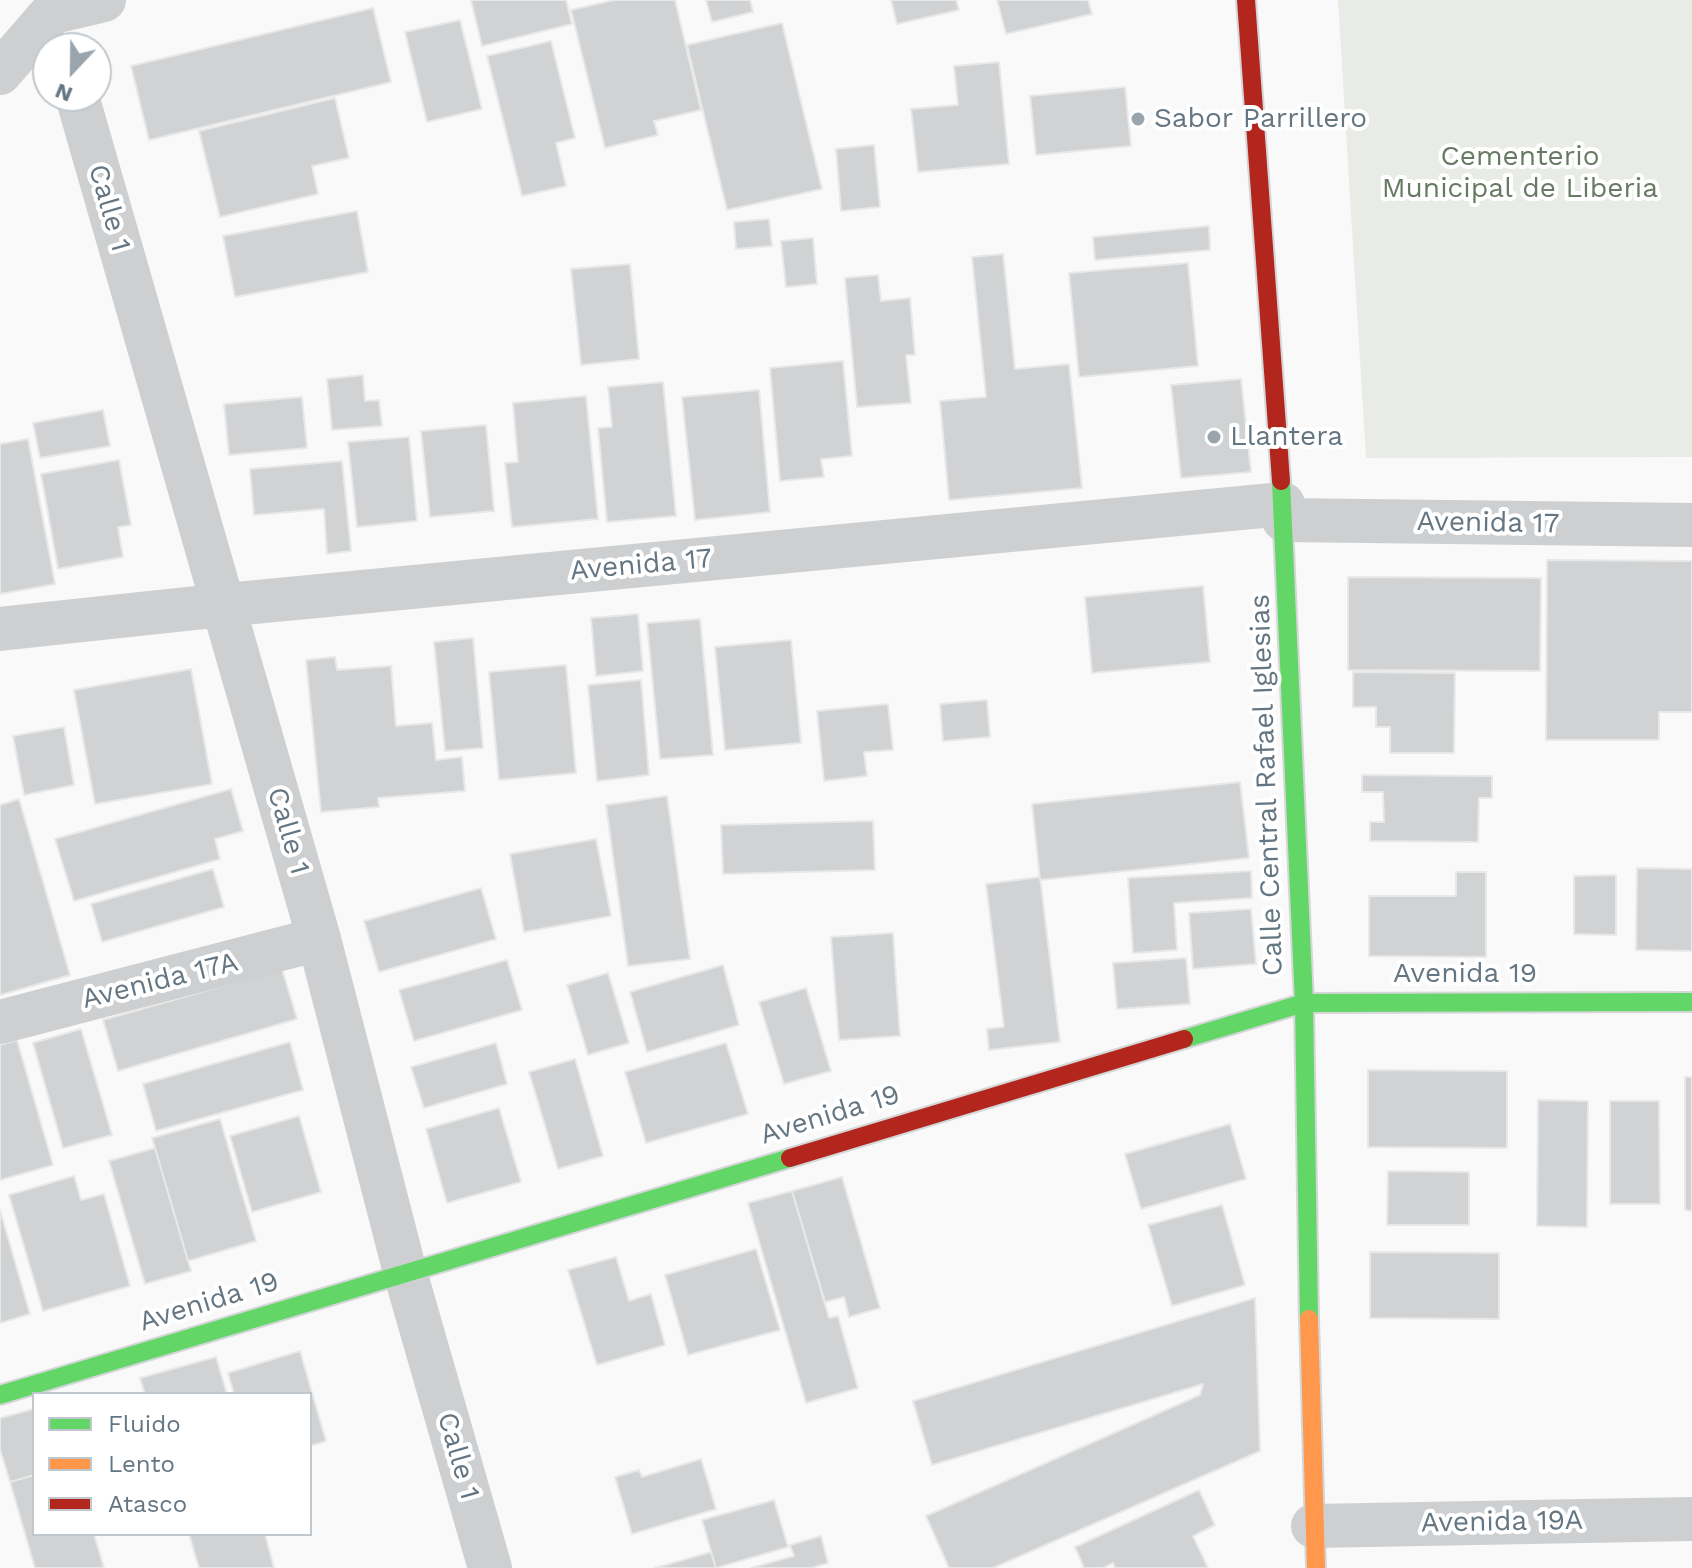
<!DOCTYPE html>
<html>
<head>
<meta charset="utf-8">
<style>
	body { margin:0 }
	#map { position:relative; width:1692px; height:1568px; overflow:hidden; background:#f9f9f9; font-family:"Work Sans",sans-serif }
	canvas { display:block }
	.legend { position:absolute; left:32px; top:1392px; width:280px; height:144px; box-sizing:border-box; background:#fff; border:2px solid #c1c8cd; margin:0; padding:10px 14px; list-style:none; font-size:24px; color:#657683 }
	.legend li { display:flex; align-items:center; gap:16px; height:40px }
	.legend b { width:40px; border:2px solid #c1c8cd }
	.north { position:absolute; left:32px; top:32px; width:80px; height:80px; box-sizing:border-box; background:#fff; border:2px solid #c1c8cd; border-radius:50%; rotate:202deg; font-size:22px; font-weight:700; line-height:32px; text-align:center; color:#657683 }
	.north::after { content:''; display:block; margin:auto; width:28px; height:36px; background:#99a4ac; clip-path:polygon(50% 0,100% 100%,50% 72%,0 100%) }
</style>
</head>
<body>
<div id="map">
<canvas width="1692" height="1568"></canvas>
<ul class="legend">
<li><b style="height:10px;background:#63d668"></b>Fluido</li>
<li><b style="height:10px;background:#ff974d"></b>Lento</li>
<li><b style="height:10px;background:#b3261e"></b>Atasco</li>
</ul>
<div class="north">N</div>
</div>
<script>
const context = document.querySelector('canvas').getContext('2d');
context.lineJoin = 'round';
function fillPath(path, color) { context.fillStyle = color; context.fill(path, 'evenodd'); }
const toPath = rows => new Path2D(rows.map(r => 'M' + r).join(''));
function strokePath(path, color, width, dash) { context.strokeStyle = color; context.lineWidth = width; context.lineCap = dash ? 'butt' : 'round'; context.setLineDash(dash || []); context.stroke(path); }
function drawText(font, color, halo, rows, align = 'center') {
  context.font = font + ' "Work Sans",sans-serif'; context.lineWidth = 8; context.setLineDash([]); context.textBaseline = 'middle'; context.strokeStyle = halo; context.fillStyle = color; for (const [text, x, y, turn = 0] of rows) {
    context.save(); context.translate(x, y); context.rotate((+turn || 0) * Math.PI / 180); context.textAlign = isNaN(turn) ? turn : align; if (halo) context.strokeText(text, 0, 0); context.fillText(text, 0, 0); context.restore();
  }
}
fillPath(toPath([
	[1338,0,1692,0,1692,457,1366,458]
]), '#e8ebe6');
const building = toPath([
	[471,0,566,0,572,24,482,46,471,0],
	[614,0,675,0,701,110,654,121,658,135,605,148,571,10,614,0],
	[706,0,750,0,753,12,712,22,706,0],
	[891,0,956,0,959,10,897,24,891,0],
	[997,0,1088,0,1092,14,1006,34,997,0],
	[373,8,391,82,149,140,131,66,373,8],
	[460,20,482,109,427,122,405,32,460,20],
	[782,23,822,189,727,210,687,45,782,23],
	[551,41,575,138,556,143,566,186,522,196,487,56,551,41],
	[999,62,1009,164,918,172,911,109,958,105,954,66,999,62],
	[1125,87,1131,146,1036,155,1030,96,1125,87],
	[335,98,349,158,312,166,318,194,220,217,199,131,335,98],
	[874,145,880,207,841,211,836,149,874,145],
	[357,211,368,272,235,297,223,236,357,211],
	[769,219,772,246,736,249,734,222,769,219],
	[1209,226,1210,250,1095,260,1093,237,1209,226],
	[813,238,817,284,786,287,781,241,813,238],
	[1003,254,1015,369,1069,364,1082,488,949,500,940,401,986,397,972,257,1003,254],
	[1188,263,1198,366,1079,377,1069,273,1188,263],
	[630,264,639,359,581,365,571,269,630,264],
	[878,275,881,301,910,298,915,355,906,355,911,403,857,407,845,278,878,275],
	[843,361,852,456,821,459,824,477,780,481,770,368,843,361],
	[363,375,365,401,379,400,382,426,332,430,327,379,363,375],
	[1241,379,1251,472,1181,478,1171,385,1241,379],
	[663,382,676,516,607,522,598,428,612,427,608,387,663,382],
	[759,390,770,512,695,520,682,397,759,390],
	[586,396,598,519,512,527,505,463,518,462,513,403,586,396],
	[302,397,307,448,229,455,224,404,302,397],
	[103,410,110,446,40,458,33,423,103,410],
	[486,425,494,511,430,517,421,431,486,425],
	[409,437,417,521,357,527,348,442,409,437],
	[28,439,55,584,0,594,0,444,28,439],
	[119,460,131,525,118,527,123,557,58,569,41,474,119,460],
	[342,461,351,551,327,554,324,509,254,515,250,469,342,461],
	[1547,560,1692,561,1692,712,1659,712,1659,740,1546,740,1547,560],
	[1348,577,1541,578,1540,671,1348,670,1348,577],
	[1203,586,1210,662,1092,673,1085,597,1203,586],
	[638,614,643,671,596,676,591,618,638,614],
	[700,619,713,755,660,759,647,623,700,619],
	[473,638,483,748,445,751,434,642,473,638],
	[791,640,801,743,725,750,715,647,791,640],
	[335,657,337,670,391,666,396,726,432,723,436,760,462,757,465,791,378,798,379,807,321,812,306,660,335,657],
	[566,665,576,773,499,780,489,672,566,665],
	[191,669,212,784,95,804,74,690,191,669],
	[1353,672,1455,673,1454,753,1390,753,1390,727,1376,727,1376,707,1353,707,1353,672],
	[641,680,649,775,597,781,588,685,641,680],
	[987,700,990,737,943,741,940,704,987,700],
	[888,704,893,750,864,752,867,776,824,781,817,711,888,704],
	[64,727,74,785,24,795,13,736,64,727],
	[1362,775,1492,776,1492,798,1479,798,1478,842,1370,841,1370,822,1384,822,1383,792,1362,792,1362,775],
	[1240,782,1249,858,1040,880,1032,804,1240,782],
	[231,789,243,831,215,839,220,859,74,901,55,839,231,789],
	[667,796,690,959,628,966,606,805,667,796],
	[19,799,70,975,0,995,0,805,19,799],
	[873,821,875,870,723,874,721,825,873,821],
	[596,839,611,916,524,932,510,854,596,839],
	[1637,868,1692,869,1692,951,1636,950,1637,868],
	[213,869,224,907,102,942,91,904,213,869],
	[1251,871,1252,898,1174,903,1177,950,1133,953,1128,878,1251,871],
	[1456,872,1486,872,1486,957,1369,956,1369,896,1456,896,1456,872],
	[1616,875,1616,935,1574,934,1574,876,1616,875],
	[1040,877,1060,1042,989,1050,987,1029,1004,1027,986,884,1040,877],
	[481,888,496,939,379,972,364,921,481,888],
	[1251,909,1256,964,1193,969,1189,913,1251,909],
	[893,933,900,1036,839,1040,831,937,893,933],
	[1186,958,1190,1004,1117,1009,1113,963,1186,958],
	[507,960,522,1010,414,1041,399,990,507,960],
	[723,965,739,1025,647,1052,630,992,723,965],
	[282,969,297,1019,118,1071,103,1020,282,969],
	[608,973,629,1043,588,1055,567,985,608,973],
	[806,988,831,1071,784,1084,759,1002,806,988],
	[81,1029,112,1135,63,1148,33,1043,81,1029],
	[17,1040,53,1165,0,1180,0,1045,17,1040],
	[290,1042,303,1090,156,1131,143,1084,290,1042],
	[496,1043,507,1084,424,1108,411,1067,496,1043],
	[726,1043,748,1114,646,1143,625,1072,726,1043],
	[575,1059,603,1156,558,1169,529,1072,575,1059],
	[1368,1070,1507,1071,1507,1148,1368,1147,1368,1070],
	[1685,1077,1692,1077,1692,1211,1685,1210,1685,1077],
	[1538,1100,1588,1101,1587,1227,1537,1226,1538,1100],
	[1610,1101,1659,1101,1660,1204,1610,1204,1610,1101],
	[499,1108,521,1182,447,1203,426,1129,499,1108],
	[299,1116,321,1192,252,1212,230,1136,299,1116],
	[220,1119,256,1241,188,1261,152,1138,220,1119],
	[1230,1124,1246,1179,1141,1209,1125,1154,1230,1124],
	[155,1148,191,1271,145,1284,109,1161,155,1148],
	[1388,1171,1469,1172,1469,1225,1387,1225,1388,1171],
	[74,1176,81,1200,104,1194,130,1286,43,1311,9,1195,74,1176],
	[842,1177,880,1308,849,1317,844,1297,825,1302,792,1191,842,1177],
	[792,1191,829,1318,838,1316,858,1388,806,1403,748,1203,792,1191],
	[1222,1205,1245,1285,1172,1306,1148,1225,1222,1205],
	[0,1210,30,1314,0,1323,0,1210],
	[756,1249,780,1330,688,1355,665,1275,756,1249],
	[1370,1252,1499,1253,1499,1319,1370,1318,1370,1252],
	[616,1257,629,1301,651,1294,665,1345,597,1365,568,1270,616,1257],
	[1255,1298,1260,1451,993,1568,949,1568,926,1516,1200,1395,1203,1384,932,1465,913,1401,1255,1298],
	[300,1351,326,1441,310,1446,310,1394,234,1394,228,1373,300,1351],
	[216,1357,227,1394,145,1394,140,1378,216,1357],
	[34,1409,34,1475,10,1482,0,1449,0,1418,34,1409],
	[701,1459,716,1509,632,1534,615,1477,639,1470,642,1477,701,1459],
	[34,1475,34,1534,94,1534,104,1568,35,1568,10,1482,34,1475],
	[1199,1490,1215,1525,1193,1536,1208,1568,1115,1568,1113,1563,1103,1568,1084,1568,1075,1547,1199,1490],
	[774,1500,788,1547,716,1568,702,1520,774,1500],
	[189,1534,265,1534,274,1568,199,1568,189,1534],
	[821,1536,828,1563,811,1568,751,1568,794,1556,790,1545,821,1536],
	[711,1552,716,1568,655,1568,711,1552]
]);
fillPath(building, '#d0d2d3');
strokePath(building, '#e8e8e8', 2);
const fast = toPath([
	[1281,481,1304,1003,1309,1319],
	[1184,1039,1304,1003,1692,1002],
	[0,1395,790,1158]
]);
const slow = toPath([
	[1309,1319,1316,1568]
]);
const jam = toPath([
	[1246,0,1281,481],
	[790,1158,1184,1039]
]);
strokePath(fast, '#d5d6d7', 22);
strokePath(slow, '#d5d6d7', 22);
strokePath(jam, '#d5d6d7', 22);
strokePath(toPath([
	[53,12,104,0],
	[0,73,63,0],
	[77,96,319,939,405,1272,490,1568],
	[1284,520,1692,525],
	[0,629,224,605,1283,504],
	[0,1022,319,939],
	[1313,1526,1692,1519]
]), '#cecfd0', 44);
strokePath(fast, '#63d668', 18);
strokePath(slow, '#ff974d', 18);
strokePath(jam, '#b3261e', 18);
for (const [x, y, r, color] of [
	[1138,119,8,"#99a4ac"],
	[1214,437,8,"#99a4ac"]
]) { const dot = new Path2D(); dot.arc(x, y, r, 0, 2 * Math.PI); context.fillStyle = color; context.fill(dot); strokePath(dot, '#fff', 3); }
drawText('28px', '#657683', '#fff', [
	["Sabor Parrillero",1154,119],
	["Llantera",1230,437]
], 'left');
drawText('28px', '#687a64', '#fff', [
	["Cementerio",1520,157],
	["Municipal de Liberia",1520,189]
]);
drawText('28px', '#657683', '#fff', [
	["Calle 1",109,208,74],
	["Avenida 17",1488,523,1],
	["Avenida 17",641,565,-5],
	["Calle Central Rafael Iglesias",1267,785,-92],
	["Calle 1",288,831,74],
	["Avenida 19",1465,974],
	["Avenida 17A",160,981,-14],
	["Avenida 19",830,1115,-17],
	["Avenida 19",209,1302,-17],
	["Calle 1",458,1456,74],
	["Avenida 19A",1502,1522,-1]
]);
</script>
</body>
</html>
